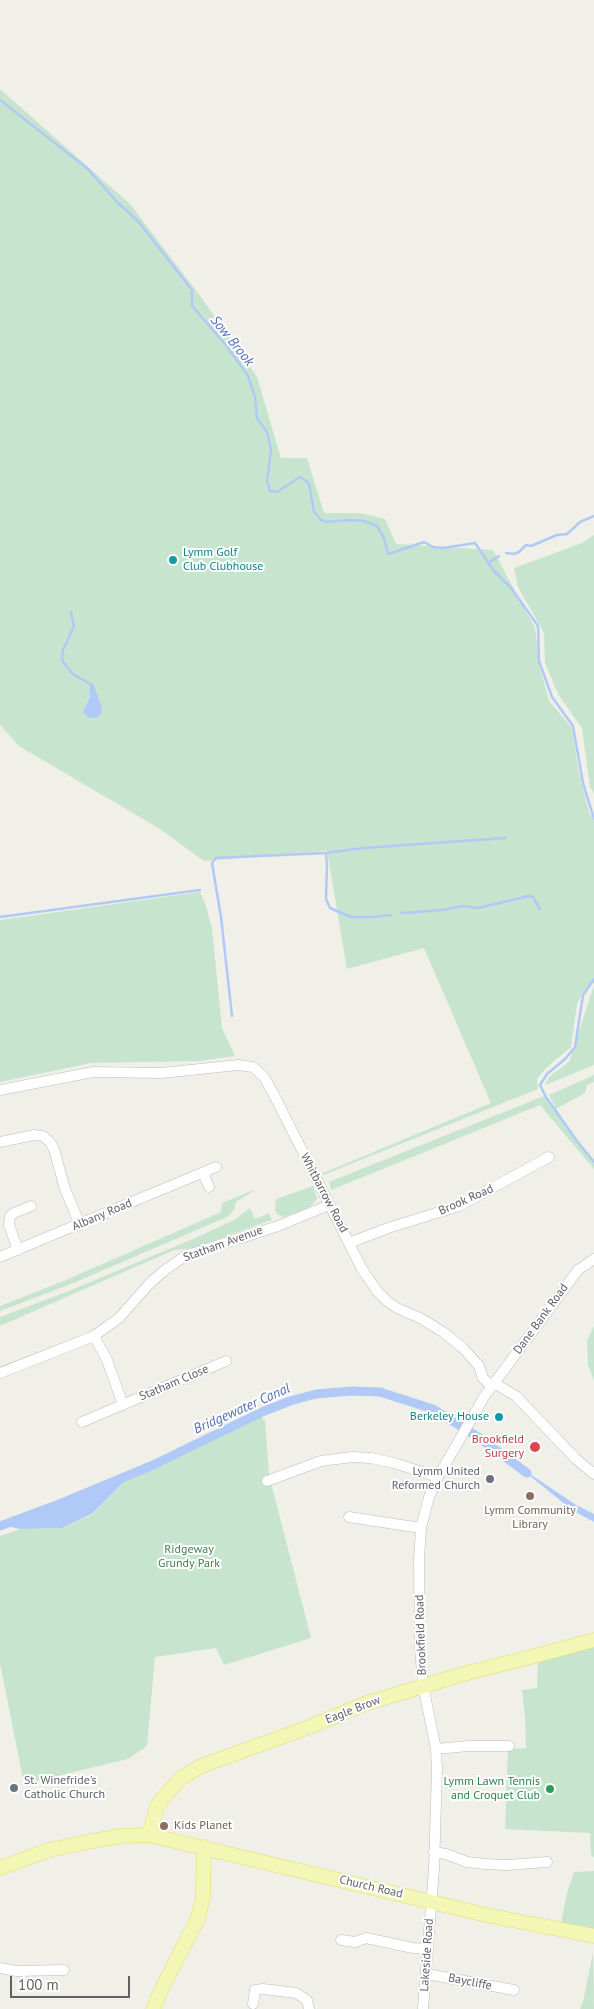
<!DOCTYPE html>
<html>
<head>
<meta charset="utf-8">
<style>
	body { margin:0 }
	#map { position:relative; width:594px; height:2009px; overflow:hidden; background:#f0f0e8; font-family:"PT Sans",sans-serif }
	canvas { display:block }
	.scale { position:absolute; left:10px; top:1976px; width:120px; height:22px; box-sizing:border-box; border:2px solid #5f6166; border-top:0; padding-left:6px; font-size:15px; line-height:18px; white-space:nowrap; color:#5f6166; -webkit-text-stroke:4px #fff; paint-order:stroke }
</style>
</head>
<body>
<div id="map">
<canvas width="594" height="2009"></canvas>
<div class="scale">100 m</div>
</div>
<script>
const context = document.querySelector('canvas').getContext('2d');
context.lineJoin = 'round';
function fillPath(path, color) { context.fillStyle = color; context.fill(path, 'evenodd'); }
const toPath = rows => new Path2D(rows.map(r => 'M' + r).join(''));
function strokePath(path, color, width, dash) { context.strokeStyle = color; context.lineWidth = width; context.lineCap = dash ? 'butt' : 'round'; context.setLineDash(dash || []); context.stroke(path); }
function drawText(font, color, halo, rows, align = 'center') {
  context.font = font + ' "PT Sans",sans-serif'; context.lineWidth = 4; context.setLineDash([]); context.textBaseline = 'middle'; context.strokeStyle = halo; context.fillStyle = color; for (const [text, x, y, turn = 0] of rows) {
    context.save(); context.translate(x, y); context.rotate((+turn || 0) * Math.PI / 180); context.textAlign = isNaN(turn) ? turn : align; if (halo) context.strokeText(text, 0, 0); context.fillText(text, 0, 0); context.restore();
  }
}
fillPath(toPath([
	[0,89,130,204,201,297,257,377,281,458,307,458,324,513,360,513,385,519,396,544,493,550,535,628,540,668,549,701,572,728,578,768,589,812,594,821,594,983,584,990,577,1004,571,1047,546,1068,537,1079,538,1089,323,1175,321,1174,491,1103,424,948,347,969,327,851,204,861,160,829,19,746,0,725],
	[594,535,594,793,590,787,582,728,558,694,545,663,544,633,518,587,514,568,582,543],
	[200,892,206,906,212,929,222,1028,235,1056,199,1061,91,1063,0,1082,0,920],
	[594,985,594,1065,545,1085,550,1076,569,1062],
	[594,1075,594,1082,587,1085,585,1093,556,1109,549,1095],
	[544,1096,594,1164,594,1169,540,1105,331,1190,329,1182],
	[313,1186,317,1199,310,1207,284,1217,277,1214,275,1209,276,1199],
	[256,1189,236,1202,234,1210,227,1217,71,1284,0,1311,0,1306,66,1280,221,1212,222,1203],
	[250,1208,255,1219,269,1213,272,1220,193,1248,174,1250,0,1326,0,1317,69,1291,193,1239,234,1220],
	[594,1326,594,1381,588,1365,587,1340],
	[262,1412,263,1421,265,1420,269,1475,311,1638,224,1665,216,1648,155,1657,147,1746,128,1759,24,1784,0,1663,0,1536,20,1529,62,1528,92,1515,133,1473,157,1463],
	[594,1642,594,1858,591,1854,590,1833,505,1829,508,1749,526,1748,525,1717,522,1690,537,1688,538,1658],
	[594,1871,594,1930,561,1923,566,1897,574,1872],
	[593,1953,594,2009,580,2009,583,2002]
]), '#c7e4ce');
fillPath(toPath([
	[93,683,102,708,100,715,96,718,88,717,83,712,90,697,90,684],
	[518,1466,576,1505,594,1514,594,1522,572,1510],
	[133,1473,92,1514,62,1528,20,1529,2,1525,62,1503]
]), '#b1c9f7');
strokePath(toPath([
	[0,100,88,169,117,202,138,221,192,290,192,306,226,345,248,376,255,397,257,418,267,432,271,450,267,480,270,491,277,492,300,477,309,483,314,512,321,520,327,522,348,520,364,521,377,526,384,538,388,554,424,542,433,547,443,548,475,543,494,571,512,589,538,626,539,661,552,697,573,726,583,783,594,819],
	[506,553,514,554,519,552,526,545,531,546,557,535,567,534,580,522,594,516],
	[488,563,499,556],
	[71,612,74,626,63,650,62,658,63,662,73,674,90,684],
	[326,853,327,865,326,899,330,908,351,917,374,917,391,915],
	[401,913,443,910,463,906,478,908,529,896,533,897,540,909],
	[0,917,200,890],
	[594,979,583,995,575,1047,565,1059,547,1074,540,1085,546,1097,577,1141,594,1162],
	[232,1016,221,917,212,863,216,858,326,853,363,848,505,838]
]), '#b1c9f7', 2.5);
strokePath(toPath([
	[0,1526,62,1503,153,1465,262,1412,290,1401,316,1394,352,1391,380,1392,433,1409,478,1437,527,1473]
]), '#b1c9f7', 9);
const minor = toPath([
	[0,1090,93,1072,162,1073,238,1065,253,1067,264,1077,272,1091,362,1269,377,1291,387,1301,397,1308,422,1319,443,1332,463,1348,479,1366,483,1378,488,1383,499,1386,516,1396,576,1459,594,1474],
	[0,1142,34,1135,43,1136,50,1142,54,1149,65,1189,80,1225],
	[203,1173,209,1187],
	[349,1243,388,1228,459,1206,549,1157],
	[18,1250,9,1225,10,1216,14,1213,31,1206],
	[0,1257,216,1167],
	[94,1336,107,1360,123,1405],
	[0,1373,94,1336,119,1318,151,1282,165,1270,185,1256,278,1226,329,1205],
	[82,1422,226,1361],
	[267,1481,321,1461,352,1457,371,1458,394,1463,438,1477],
	[349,1517,421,1528],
	[436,1749,468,1746,509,1746],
	[434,1852,446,1854,467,1862,485,1864,507,1865,547,1862],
	[341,1940,355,1942,366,1938,413,1948,428,1949],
	[0,1968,17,1971,64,1970],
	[427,1974,514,1990],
	[253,2004,255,1990,263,1989,296,1993,307,2000,309,2009],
	[423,2009,434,1869,437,1769,436,1749,423,1685,420,1648,419,1560,421,1528,429,1497,438,1477,484,1397,578,1270,594,1259]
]);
const major = toPath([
	[149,1835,157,1807,163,1798,181,1778,201,1766,312,1726,364,1704,467,1673,531,1657,594,1640],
	[0,1868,49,1850,82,1843,120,1836,149,1835,486,1915,594,1936],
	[153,2009,166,1980,198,1919,203,1897,204,1847]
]);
strokePath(minor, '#babbc0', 11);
strokePath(major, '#e4dc6d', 15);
strokePath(minor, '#fff', 10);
strokePath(major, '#f3f7b5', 14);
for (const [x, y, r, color] of [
	[173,560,5,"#0f9aa8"],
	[499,1417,5,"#0f9aa8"],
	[535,1447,6,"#e0444e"],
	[490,1479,5,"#6b7280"],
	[530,1496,5,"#8d6e63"],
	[14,1788,5,"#6b7280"],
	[550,1789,5,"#2e9e5b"],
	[164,1826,5,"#8d6e63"]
]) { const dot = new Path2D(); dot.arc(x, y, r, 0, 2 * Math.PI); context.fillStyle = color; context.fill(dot); strokePath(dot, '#fff', 2); }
drawText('12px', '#0d838f', '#fff', [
	["Lymm Golf",183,553],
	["Club Clubhouse",183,567],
	["Berkeley House",489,1417,"right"]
], 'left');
drawText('12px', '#5f6166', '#fff', [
	["Whitbarrow Road",324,1193,62],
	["Brook Road",466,1200,-24],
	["Albany Road",102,1215,-23],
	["Statham Avenue",223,1244,-20],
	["Dane Bank Road",541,1319,-54],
	["Statham Close",174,1383,-23],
	["Brookfield Road",421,1635,-92],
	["Eagle Brow",353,1710,-21],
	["Church Road",371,1887,13],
	["Lakeside Road",427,1955,-86],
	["Baycliffe",470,1982,11]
]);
drawText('12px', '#be3a42', '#fff', [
	["Brookfield",524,1440],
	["Surgery",524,1454]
], 'right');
drawText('12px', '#5b616d', '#fff', [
	["Lymm United",480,1472],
	["Reformed Church",480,1486],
	["St. Winefride's",24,1781,"left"],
	["Catholic Church",24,1795,"left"]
], 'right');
drawText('12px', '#785e54', '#fff', [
	["Lymm Community",530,1511],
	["Library",530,1525],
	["Kids Planet",174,1826,"left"]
]);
drawText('12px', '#3e7f4f', '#fff', [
	["Ridgeway",189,1550],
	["Grundy Park",189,1564]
]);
drawText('12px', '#27864d', '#fff', [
	["Lymm Lawn Tennis",540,1782],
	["and Croquet Club",540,1796]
], 'right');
drawText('italic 14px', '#5570b9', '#fff', [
	["Sow Brook",232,341,51],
	["Bridgewater Canal",242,1409,-24]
]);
</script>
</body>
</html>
